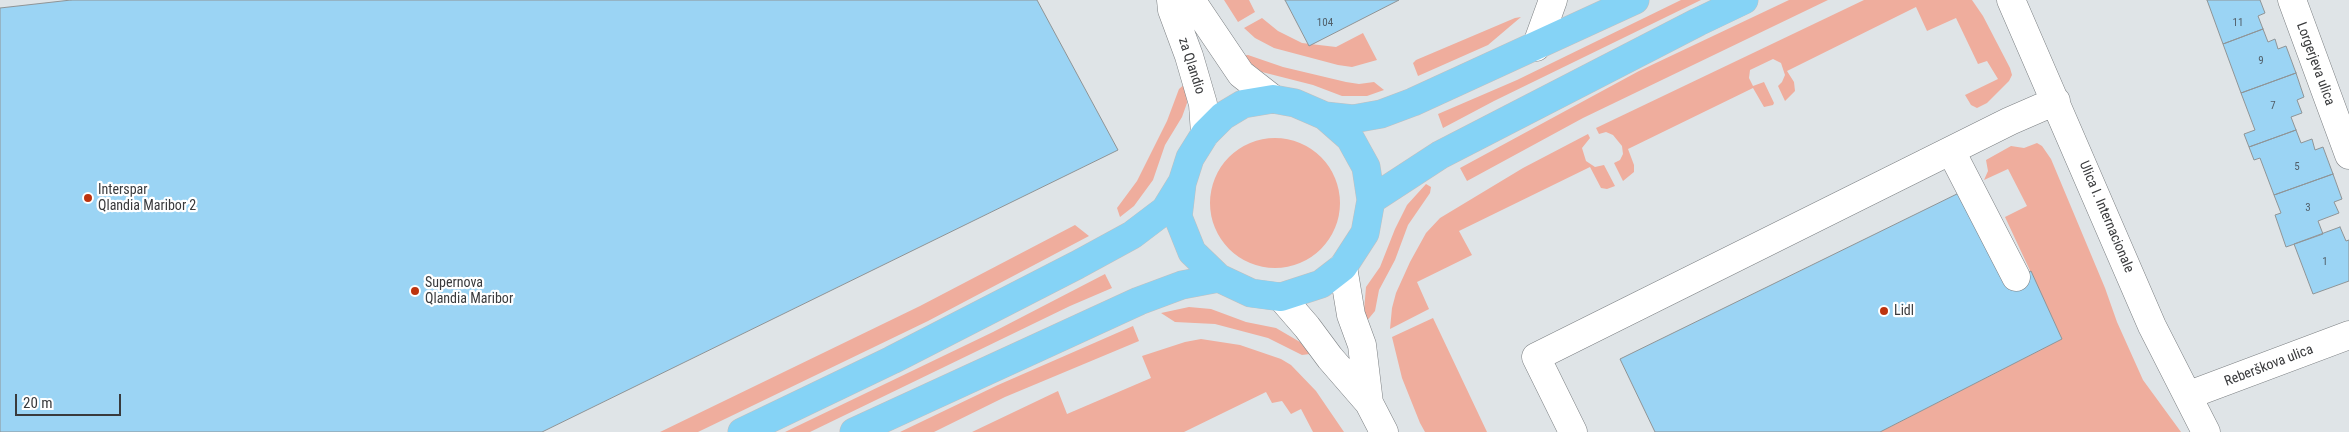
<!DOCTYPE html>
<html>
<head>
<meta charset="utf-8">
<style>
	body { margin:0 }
	#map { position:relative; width:2349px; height:432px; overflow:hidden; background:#dfe4e7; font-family:"Roboto Condensed",sans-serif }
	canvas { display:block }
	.scale { position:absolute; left:15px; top:394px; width:106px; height:22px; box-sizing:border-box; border:2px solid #393a3c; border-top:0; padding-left:6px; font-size:15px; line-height:18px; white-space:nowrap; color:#393a3c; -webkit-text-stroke:4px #fff; paint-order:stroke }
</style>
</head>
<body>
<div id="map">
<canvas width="2349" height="432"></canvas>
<div class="scale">20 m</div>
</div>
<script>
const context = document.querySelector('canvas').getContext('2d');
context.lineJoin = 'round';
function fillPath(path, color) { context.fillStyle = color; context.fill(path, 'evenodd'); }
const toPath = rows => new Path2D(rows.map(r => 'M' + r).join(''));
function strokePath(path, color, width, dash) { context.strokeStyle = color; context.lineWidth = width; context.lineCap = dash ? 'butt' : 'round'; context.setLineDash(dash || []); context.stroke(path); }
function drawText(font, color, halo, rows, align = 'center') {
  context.font = font + ' "Roboto Condensed",sans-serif'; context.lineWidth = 4.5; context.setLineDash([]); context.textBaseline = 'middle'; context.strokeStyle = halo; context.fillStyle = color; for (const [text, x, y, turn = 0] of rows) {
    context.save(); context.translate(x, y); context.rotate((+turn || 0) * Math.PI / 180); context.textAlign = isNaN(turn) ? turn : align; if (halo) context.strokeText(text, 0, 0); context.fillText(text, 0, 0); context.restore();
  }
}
fillPath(toPath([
	[1224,0,1249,0,1255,12,1238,22],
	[1681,0,1701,0,1494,101,1443,128,1438,114,1517,80],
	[1789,0,1828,0,1583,118,1467,181,1460,168,1639,71],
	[1864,0,1972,0,1983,16,2010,68,2012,75,2009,81,1987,103,1977,108,1971,105,1965,95,1998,79,1987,61,1978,64,1956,18,1927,31,1916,7,1787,71,1794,82,1795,91,1785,101,1778,86,1782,82,1785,75,1781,63,1773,59,1750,70,1749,78,1753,86,1764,82,1774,103,1773,105,1764,107,1753,88,1628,149,1634,165,1634,172,1623,181,1614,163,1620,160,1623,154,1622,146,1613,135,1606,132,1599,134,1596,128],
	[1521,17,1488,45,1418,76,1413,63,1416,60,1515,18],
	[1262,18,1278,31,1302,43,1336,47,1363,33,1377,60,1352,67,1338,65,1274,48,1255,38,1244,28],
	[1248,55,1283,67,1346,82,1359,84,1374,82,1384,90,1367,96,1342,96,1313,85,1262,72,1241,56],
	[1186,83,1187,103,1182,117,1165,145,1153,180,1134,206,1120,217,1117,208,1137,181,1167,121,1179,89],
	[1588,134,1590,138,1582,148,1586,161,1595,167,1604,165,1615,186,1607,189,1601,188,1590,167,1459,231,1472,255,1417,282,1429,309,1390,329,1392,308,1396,293,1410,262,1426,233,1440,218,1523,168],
	'1210 203a65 65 0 1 1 130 0a65 65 0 1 1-130 0Z',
	[2037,143,2042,146,2051,159,2105,288,2117,322,2143,380,2181,432,1880,432,2062,339,2005,217,2027,206,2008,169,1984,180,1988,171,1986,160,2011,146,2024,148],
	[1426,184,1431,187,1430,193,1408,225,1395,260,1379,290,1375,311,1365,323,1364,311,1366,287,1380,267,1395,229,1407,205],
	[1075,225,1089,236,928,321,698,432,660,432,920,306],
	[1105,274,1112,288,1070,306,810,432,785,432,993,332],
	[1189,307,1211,309,1246,322,1276,328,1300,342,1310,354,1302,355,1268,338,1215,324,1175,322,1161,313],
	[1433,318,1443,339,1487,432,1425,432,1420,423,1402,378,1392,337],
	[1133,326,1139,341,1005,397,934,432,900,432,998,385],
	[1201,339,1240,345,1281,359,1291,365,1316,391,1344,432,1313,432,1301,409,1291,414,1282,401,1272,403,1266,392,1184,432,972,432,1058,391,1067,414,1151,378,1142,356,1185,342]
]), '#efad9d');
const building = toPath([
	[71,0,1037,0,1118,150,542,432,0,432,0,8,71,0],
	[1285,0,1399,0,1309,46,1285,0],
	[2207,0,2260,0,2265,13,2258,16,2263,29,2223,44,2207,0],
	[2263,29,2268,42,2275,39,2278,49,2286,46,2296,73,2241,93,2223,44,2263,29],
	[2296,73,2304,97,2297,100,2302,113,2291,117,2296,130,2249,147,2244,134,2255,130,2241,93,2296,73],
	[2296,130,2301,143,2312,139,2315,150,2323,147,2333,174,2274,195,2260,158,2254,160,2249,147,2296,130],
	[2333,174,2342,199,2334,202,2339,213,2318,221,2323,234,2286,247,2275,215,2281,213,2274,195,2333,174],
	[1961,192,2005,283,2031,271,2062,339,1880,432,1655,432,1620,359,1961,192],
	[2340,227,2346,241,2349,240,2349,281,2313,294,2294,244,2340,227]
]);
fillPath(building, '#9bd4f4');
strokePath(building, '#8f9496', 1);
const minor = toPath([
	[1171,0,1172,10,1189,56,1203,104,1205,134],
	[1191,0,1241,74,1273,99],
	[2011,0,2152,326,2206,432],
	[2292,0,2349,155],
	[1536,47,1553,0],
	[1951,151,2016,277],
	[1343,267,1351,315,1362,345,1369,403],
	[1281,297,1307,327,1330,358,1369,403,1384,432],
	[2189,395,2349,335],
	[1573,432,1536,357,2010,121,2056,101]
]);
const major = toPath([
	[1325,116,1350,138,1366,167,1371,200,1365,233,1343,267,1321,284,1281,297,1251,293,1219,278,1192,252,1178,217,1182,183,1190,158,1205,134,1223,116,1243,104,1273,99,1295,103,1325,116,1353,119,1381,114,1413,102,1635,0],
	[1371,200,1440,155,1698,22,1744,0],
	[742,432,892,360,1077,265,1132,235,1165,210,1181,184],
	[854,432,1139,301,1182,285,1219,278]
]);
strokePath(minor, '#7b7f82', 29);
strokePath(major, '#c0c0c1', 29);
strokePath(minor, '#fff', 28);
strokePath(major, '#85d3f6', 28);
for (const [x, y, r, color] of [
	[88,198,5,"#bd330e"],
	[415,291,5,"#bd330e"],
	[1884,311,5,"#bd330e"]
]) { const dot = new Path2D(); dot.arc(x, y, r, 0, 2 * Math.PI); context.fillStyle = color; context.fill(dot); strokePath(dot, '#fff', 2); }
drawText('11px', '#52606a', null, [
	["104",1325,23],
	["11",2238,23],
	["9",2261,61],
	["7",2273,106],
	["5",2297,167],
	["3",2308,208],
	["1",2325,262]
]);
drawText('14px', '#393a3c', '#fff', [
	["Lorgerjeva ulica",2315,64,70],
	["za Qlandio",1191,66,72],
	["Ulica I. Internacionale",2106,217,67],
	["Reberškova ulica",2269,366,-21]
]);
drawText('14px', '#393a3c', '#fff', [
	["Interspar",98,190],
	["Qlandia Maribor 2",98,206],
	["Supernova",425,283],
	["Qlandia Maribor",425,299],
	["Lidl",1894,311]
], 'left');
</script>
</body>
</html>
